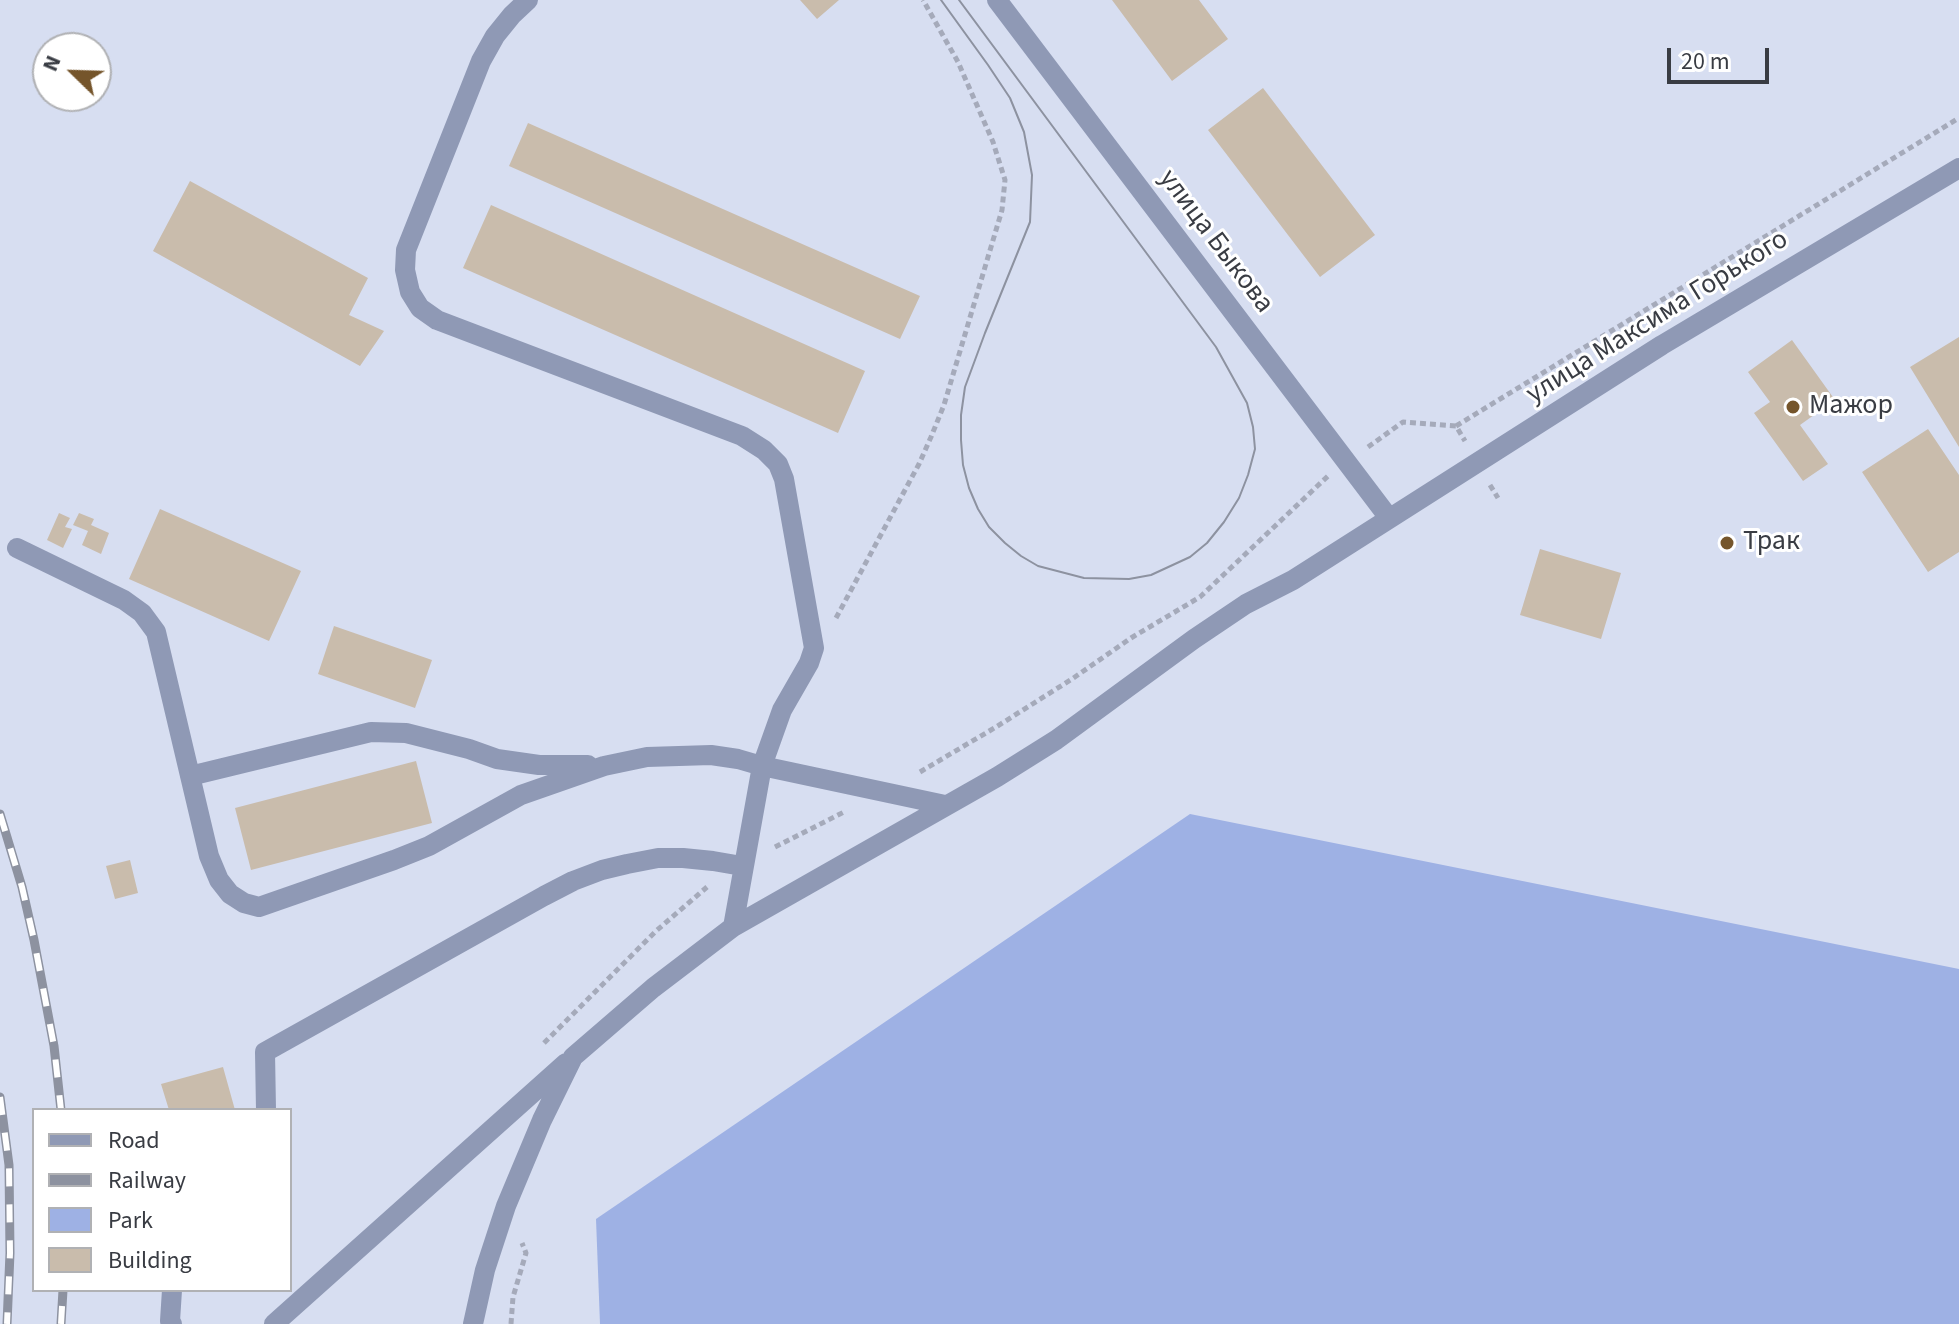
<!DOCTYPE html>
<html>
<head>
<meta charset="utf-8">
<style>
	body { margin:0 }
	#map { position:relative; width:1959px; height:1324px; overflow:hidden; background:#d7def1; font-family:"Source Sans 3",sans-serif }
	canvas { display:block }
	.legend { position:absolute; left:32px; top:1108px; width:260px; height:184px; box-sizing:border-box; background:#fff; border:2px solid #b0b1b4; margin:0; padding:10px 14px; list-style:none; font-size:24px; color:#393c43 }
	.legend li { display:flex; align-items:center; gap:16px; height:40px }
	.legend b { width:40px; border:2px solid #b0b1b4 }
	.north { position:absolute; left:32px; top:32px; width:80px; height:80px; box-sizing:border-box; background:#fff; border:2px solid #b0b1b4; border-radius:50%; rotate:293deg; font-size:22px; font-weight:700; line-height:32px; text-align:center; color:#393c43 }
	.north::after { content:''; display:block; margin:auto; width:28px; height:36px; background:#75552b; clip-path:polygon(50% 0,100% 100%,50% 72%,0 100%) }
	.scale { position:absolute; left:1667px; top:48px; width:102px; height:36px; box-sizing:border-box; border:4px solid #393c43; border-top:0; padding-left:10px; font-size:24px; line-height:28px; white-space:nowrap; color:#393c43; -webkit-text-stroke:6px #fff; paint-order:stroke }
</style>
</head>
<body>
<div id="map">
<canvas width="1959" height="1324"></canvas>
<ul class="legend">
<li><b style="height:10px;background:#8f99b5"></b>Road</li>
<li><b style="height:10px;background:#8d92a0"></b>Railway</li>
<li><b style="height:22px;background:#9eb1e4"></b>Park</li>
<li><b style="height:22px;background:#c9bcac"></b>Building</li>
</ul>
<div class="north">N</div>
<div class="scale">20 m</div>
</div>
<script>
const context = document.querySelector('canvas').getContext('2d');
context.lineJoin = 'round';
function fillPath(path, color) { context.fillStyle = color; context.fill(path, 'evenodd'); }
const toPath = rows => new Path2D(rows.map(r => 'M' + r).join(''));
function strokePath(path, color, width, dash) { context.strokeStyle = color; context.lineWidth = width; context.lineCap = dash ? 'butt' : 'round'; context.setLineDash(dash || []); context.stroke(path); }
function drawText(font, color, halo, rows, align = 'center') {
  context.font = font + ' "Source Sans 3",sans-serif'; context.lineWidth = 6; context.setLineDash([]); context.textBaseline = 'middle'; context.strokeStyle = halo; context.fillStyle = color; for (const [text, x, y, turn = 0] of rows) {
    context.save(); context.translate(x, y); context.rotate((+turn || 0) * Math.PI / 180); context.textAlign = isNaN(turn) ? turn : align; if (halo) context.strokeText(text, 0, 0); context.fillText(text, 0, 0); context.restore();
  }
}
fillPath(toPath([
	[1190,814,1959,969,1959,1324,600,1324,596,1219]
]), '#9eb1e4');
fillPath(toPath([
	[800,0,839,0,817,19],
	[1112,0,1199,0,1228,39,1172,81],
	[1263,88,1375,235,1320,277,1208,130],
	[528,123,920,296,900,339,509,166],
	[190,181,368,278,349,315,384,331,360,366,153,251],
	[491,205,865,371,838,433,463,268],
	[1959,337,1959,447,1910,367],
	[1792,340,1835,400,1800,425,1828,464,1803,481,1754,413,1770,402,1748,372],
	[1928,429,1959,475,1959,552,1928,572,1862,472],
	[160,509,301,571,269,641,129,579],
	[59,513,70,518,65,527,72,529,63,548,47,540],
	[79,513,94,519,91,525,109,533,101,554,82,545,88,531,73,525],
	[1540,549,1621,573,1601,639,1520,615],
	[334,626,432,660,415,708,318,674],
	[416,761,432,823,251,870,235,808],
	[130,860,138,893,115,899,106,866],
	[223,1067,235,1110,169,1110,161,1084]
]), '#c9bcac');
strokePath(toPath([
	[1456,426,1959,118],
	[1368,447,1403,422,1456,426,1465,441],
	[1490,485,1498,498],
	[836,618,919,464,931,437,944,405,1002,210,1005,180,993,142,958,62,923,0],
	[920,772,996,727,1072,679,1131,638,1200,597,1328,476],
	[775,847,844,812],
	[544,1043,656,931,707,887],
	[511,1324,513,1297,526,1253,522,1243]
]), '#a5aaba', 5, [6, 4]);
strokePath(toPath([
	[528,0,512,15,495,36,481,61,406,250,405,270,410,292,420,308,437,320,742,436,764,450,778,464,784,479,814,648,809,663,782,710,762,766,733,927],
	[997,0,1389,518],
	[17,548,124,600,142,613,156,632,209,856,219,880,230,894,244,903,259,907,394,860,429,846,521,795,604,766,647,757,711,755,738,759,762,766,945,805],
	[190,776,371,732,406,733,469,749,497,759,539,765,588,765],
	[266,1110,265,1052,544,896,573,881,602,870,627,864,658,858,683,858,713,861,742,866],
	[172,1324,170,1321,172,1290],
	[274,1324,566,1063],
	[473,1324,485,1270,506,1206,542,1120,573,1057,653,988,733,927,997,777,1056,740,1194,639,1246,604,1293,580,1662,345,1959,168]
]), '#8f99b5', 20);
strokePath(toPath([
	[941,0,988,65,1010,98,1024,132,1032,175,1030,222,985,333,965,387,961,415,961,440,963,465,969,488,978,509,989,527,1005,543,1021,556,1038,566,1084,578,1129,579,1151,575,1190,557,1207,543,1224,522,1239,498,1248,475,1255,449,1253,427,1247,403,1216,347,959,0]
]), '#8d92a0', 2);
const rail = toPath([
	[0,814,22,887,34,940,54,1046,61,1110],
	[0,1097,9,1165,10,1253,7,1324],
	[61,1324,63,1290]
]);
strokePath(rail, '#8d92a0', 9);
strokePath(rail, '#fff', 6, [18]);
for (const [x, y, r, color] of [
	[1793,407,8,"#75552b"],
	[1727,543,8,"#75552b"]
]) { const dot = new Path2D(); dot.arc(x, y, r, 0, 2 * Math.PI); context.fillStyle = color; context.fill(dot); strokePath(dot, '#fff', 3); }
drawText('28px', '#393c43', '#fff', [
	["улица Быкова",1215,242,53],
	["улица Максима Горького",1658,318,-32]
]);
drawText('28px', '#393c43', '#fff', [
	["Мажор",1809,407],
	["Трак",1743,543]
], 'left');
</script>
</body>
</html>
